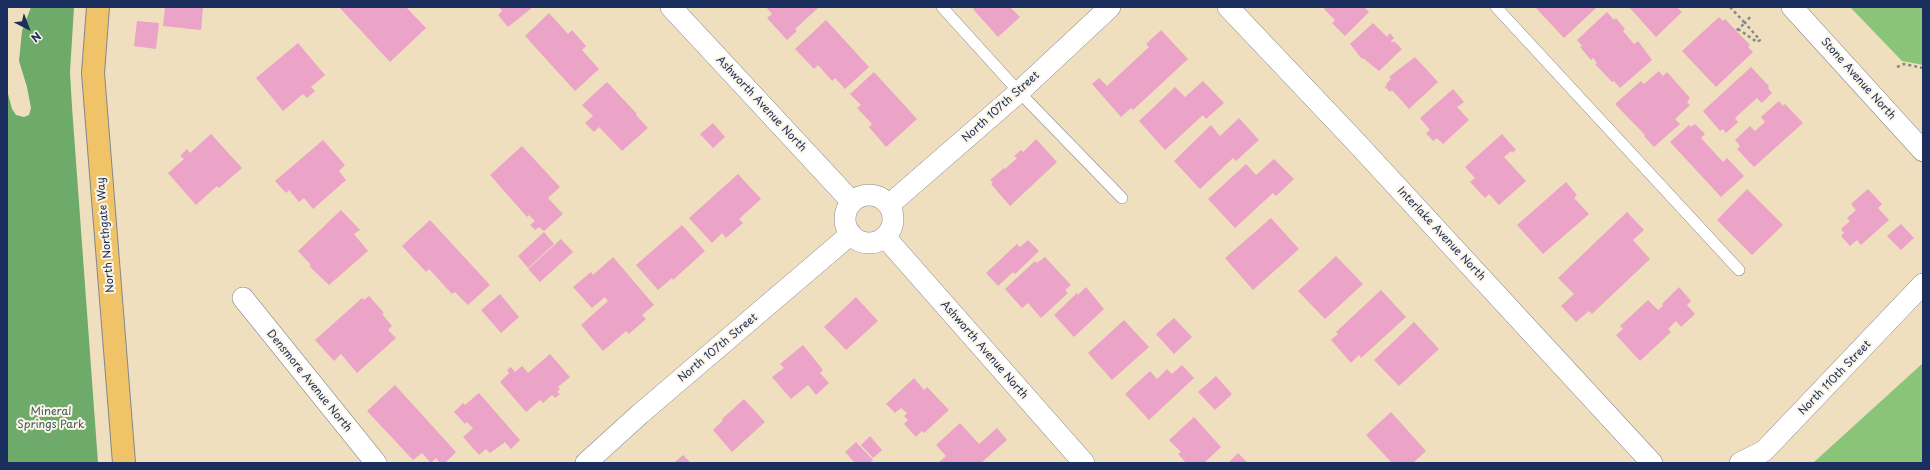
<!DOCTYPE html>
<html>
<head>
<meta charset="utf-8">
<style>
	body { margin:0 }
	#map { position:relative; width:1930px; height:470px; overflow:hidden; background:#efdfbf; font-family:"Playpen Sans",sans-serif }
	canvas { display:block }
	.frame { position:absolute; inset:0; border:8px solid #1b2f5e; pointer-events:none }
	.north { position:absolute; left:8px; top:8px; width:40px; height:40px; -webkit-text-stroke:3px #fcf5e5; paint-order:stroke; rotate:138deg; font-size:11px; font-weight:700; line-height:16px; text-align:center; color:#1b2f5e }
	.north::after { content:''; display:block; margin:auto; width:14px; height:18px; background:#1b2f5e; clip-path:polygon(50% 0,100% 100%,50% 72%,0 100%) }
</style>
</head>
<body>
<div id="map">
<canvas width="1930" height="470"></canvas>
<div class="frame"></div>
<div class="north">N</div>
</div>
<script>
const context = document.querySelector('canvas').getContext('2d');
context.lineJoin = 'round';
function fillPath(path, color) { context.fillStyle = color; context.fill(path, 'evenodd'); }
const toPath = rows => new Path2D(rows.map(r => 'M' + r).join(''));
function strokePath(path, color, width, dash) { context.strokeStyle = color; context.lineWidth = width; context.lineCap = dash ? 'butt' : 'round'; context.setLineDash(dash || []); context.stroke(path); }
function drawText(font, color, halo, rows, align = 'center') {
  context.font = font + ' "Playpen Sans",sans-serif'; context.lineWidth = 4; context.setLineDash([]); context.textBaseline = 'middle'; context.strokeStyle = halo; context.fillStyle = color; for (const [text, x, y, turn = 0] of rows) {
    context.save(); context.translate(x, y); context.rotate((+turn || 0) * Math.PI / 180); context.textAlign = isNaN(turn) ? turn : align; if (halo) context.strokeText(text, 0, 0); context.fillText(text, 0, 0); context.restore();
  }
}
fillPath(toPath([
	[1850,7,1923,7,1923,65,1902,61],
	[1923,363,1923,463,1813,463]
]), '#89c479');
fillPath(toPath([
	[31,7,74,7,70,72,72,107,98,463,7,463,7,90,12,109,16,115,24,117,29,115,31,108,27,87,19,61,22,31]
]), '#6eaa69');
fillPath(toPath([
	[165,7,203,7,201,30,163,26],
	[339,7,406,7,426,28,390,62],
	[501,7,533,7,508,27,498,15,502,11,500,8],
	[766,7,817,7,818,8,795,29,797,31,787,40,767,18,772,14],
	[976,7,1010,7,1020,17,998,37,973,9],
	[1327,7,1364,7,1369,12,1345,36,1332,23,1335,20,1324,9],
	[1535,7,1597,7,1564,38],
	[1629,7,1677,7,1682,12,1656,37],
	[1607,12,1614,20,1616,18,1625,29,1623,31,1634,44,1638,41,1652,60,1620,88,1614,81,1612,82,1595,64,1597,63,1593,58,1591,60,1580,47,1582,46,1577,40],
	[549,13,568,34,572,30,586,46,582,50,599,69,575,91,525,36],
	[1719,17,1723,21,1725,19,1750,45,1748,47,1753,52,1716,87,1682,51],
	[826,20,869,67,845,89,835,78,832,81,818,65,814,69,795,49],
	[137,21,159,23,156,49,134,46],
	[1373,23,1387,37,1390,33,1394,38,1391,41,1392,43,1394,41,1402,49,1379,71,1363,58,1362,59,1350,44],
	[1161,30,1188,59,1133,110,1131,108,1121,117,1092,84,1099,78,1107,86,1149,47,1146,44],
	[298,43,325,75,311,87,315,91,307,98,303,94,283,111,256,78],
	[1415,57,1438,82,1409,109,1392,90,1390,92,1385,87,1387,85,1386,84,1391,79,1389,77],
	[1751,67,1769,86,1768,88,1772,93,1762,103,1757,98,1735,118,1738,122,1726,133,1723,129,1720,131,1703,111],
	[1659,71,1663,76,1667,72,1690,98,1687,102,1690,105,1675,119,1680,124,1654,147,1644,136,1645,135,1615,104,1641,81,1644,84],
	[874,72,917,119,886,147,869,127,872,124,857,108,861,105,850,94],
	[1203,81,1224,103,1206,119,1203,115,1165,150,1139,121,1175,87,1185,97],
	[607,82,637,114,636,115,648,128,622,151,599,127,594,132,585,123,593,116,582,105],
	[1453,89,1464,102,1457,107,1469,120,1443,144,1437,138,1433,141,1426,133,1430,130,1420,118],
	[1779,101,1783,106,1785,104,1803,123,1754,167,1737,149,1740,146,1735,140,1750,126,1755,131,1765,122,1761,117],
	[1239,118,1259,140,1236,161,1233,158,1200,189,1174,161,1211,125,1220,136],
	[713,123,725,137,713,148,700,134],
	[1695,124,1705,134,1701,138,1723,162,1727,158,1744,176,1721,197,1670,142,1689,125,1691,127],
	[211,134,242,168,219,188,217,186,196,205,168,173,184,159,180,156,187,149,190,153],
	[1502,134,1516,150,1512,153,1511,151,1504,157,1526,181,1499,205,1489,194,1485,198,1470,182,1475,178,1465,167],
	[1036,139,1057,162,1010,206,991,184,993,182,990,180,1004,168,1005,169,1017,158,1014,156,1021,150,1023,152],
	[323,140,345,165,339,171,346,180,313,209,304,198,299,202,289,190,286,193,275,181],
	[522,146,560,187,548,198,563,214,544,231,539,227,535,230,530,225,535,221,529,215,527,217,490,175],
	[1274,159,1294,179,1276,196,1273,193,1235,228,1208,199,1246,164,1256,175],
	[738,174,761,199,739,219,743,223,726,238,722,233,712,243,689,218],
	[1566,182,1577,195,1574,198,1589,214,1543,254,1517,225],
	[1747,189,1783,225,1752,255,1717,220],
	[1868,189,1882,204,1878,208,1889,220,1861,245,1857,240,1850,246,1841,236,1844,233,1841,229,1850,221,1847,218,1856,210,1851,204],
	[341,210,360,230,354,234,368,251,329,285,309,266,311,265,298,251],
	[1627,212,1644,230,1633,240,1650,259,1592,314,1589,311,1576,322,1561,306,1574,294,1558,278],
	[1271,218,1299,249,1253,290,1225,258],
	[430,220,490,285,468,305,455,292,452,294,429,269,426,272,402,246],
	[1901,224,1914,238,1901,250,1887,236],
	[682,225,705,251,673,280,672,278,658,290,636,265],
	[544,232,554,244,528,268,518,256],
	[561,239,573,252,540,282,528,269],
	[1028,240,1039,251,1015,274,1013,272,998,286,986,273,1017,244,1020,247],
	[1336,256,1363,284,1325,319,1298,291],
	[613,257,654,305,642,315,646,319,629,334,626,331,603,351,581,325,608,301,605,297,592,308,573,287,591,272,593,275],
	[1045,257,1071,285,1065,290,1068,293,1041,318,1028,303,1022,308,1005,289,1035,261,1037,263],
	[1086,287,1104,309,1074,337,1054,315,1077,293,1078,295],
	[1679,287,1691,301,1687,305,1695,314,1681,327,1676,321,1668,329,1671,332,1640,361,1616,335,1623,329,1620,326,1648,300,1658,310,1663,306,1662,304],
	[1381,290,1406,317,1361,358,1359,355,1351,363,1331,340,1338,334,1336,332],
	[500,294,519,317,501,333,481,310],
	[369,296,384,313,382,314,392,326,388,330,396,338,357,373,341,354,334,361,315,340,362,298,364,300],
	[856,297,878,321,846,350,824,327],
	[1174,318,1192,337,1174,354,1156,334],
	[1124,320,1149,347,1112,380,1088,353],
	[1414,322,1439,349,1399,386,1374,360],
	[803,345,823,370,820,373,829,383,816,395,808,385,791,399,772,377,784,368,780,364],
	[550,354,570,377,558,387,560,389,557,392,560,394,555,398,552,395,543,403,540,400,526,412,500,382,509,373,507,370,511,367,515,372,522,366,528,373],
	[1182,365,1194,378,1149,420,1125,394,1150,371,1157,379,1167,369,1172,374],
	[1216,376,1232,394,1215,410,1198,392],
	[914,378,924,390,927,387,949,410,924,433,922,431,916,437,904,424,908,420,904,416,907,413,901,408,895,413,886,404],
	[395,385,456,452,445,463,440,463,436,458,431,463,422,453,413,460,367,411],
	[479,393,520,440,511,449,505,442,490,453,486,449,479,455,463,437,473,428,467,422,465,424,454,412,463,403,465,405],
	[744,399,765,422,732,452,713,430,723,420,722,419],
	[1391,412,1426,451,1413,463,1392,463,1366,435],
	[1194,417,1221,447,1204,463,1186,463,1178,454,1181,452,1169,440],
	[960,423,979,444,997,428,1007,440,981,463,938,463,946,456,936,445],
	[870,436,882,450,873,458,861,445],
	[856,442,873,460,869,463,855,463,845,452],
	[1238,453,1248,463,1228,463],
	[683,455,691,463,674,463]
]), '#eba3c7');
const lane = toPath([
	[942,7,1019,92,1122,198],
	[1496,7,1739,270]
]);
const street = toPath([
	[671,7,852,202],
	[1228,7,1354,140,1652,463],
	[1792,7,1923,151],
	'845 219a24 24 0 1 1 48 0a24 24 0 1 1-48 0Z',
	[889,205,1019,92,1110,7],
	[885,237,1084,463],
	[243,298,376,463],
	[586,463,640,414,851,234],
	[1740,463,1764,451,1923,284]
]);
const primary = toPath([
	[98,7,93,73,124,463]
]);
strokePath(lane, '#85878e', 12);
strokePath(street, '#85878e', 22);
strokePath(primary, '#85878e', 24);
strokePath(toPath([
	[1730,7,1745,23,1736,31],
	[1738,29,1757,42,1760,40,1745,23,1751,16],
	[1897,67,1904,64,1923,68]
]), '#85878e', 2.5, [3, 3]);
strokePath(lane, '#fff', 11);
strokePath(street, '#fff', 21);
strokePath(primary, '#f0c369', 22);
drawText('11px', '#1b2f5e', '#fcf5e5', [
	["Stone Avenue North",1858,79,48],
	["Ashworth Avenue North",761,104,47],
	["North 107th Street",1001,107,-42],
	["Interlake Avenue North",1441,234,47],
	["North Northgate Way",106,235,-95],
	["North 107th Street",718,348,-40],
	["Ashworth Avenue North",984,350,49],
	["North 110th Street",1835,378,-46],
	["Densmore Avenue North",309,381,51]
]);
drawText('11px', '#3c5c66', '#fcf5e5', [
	["Mineral",51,412],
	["Springs Park",51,425]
]);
</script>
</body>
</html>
